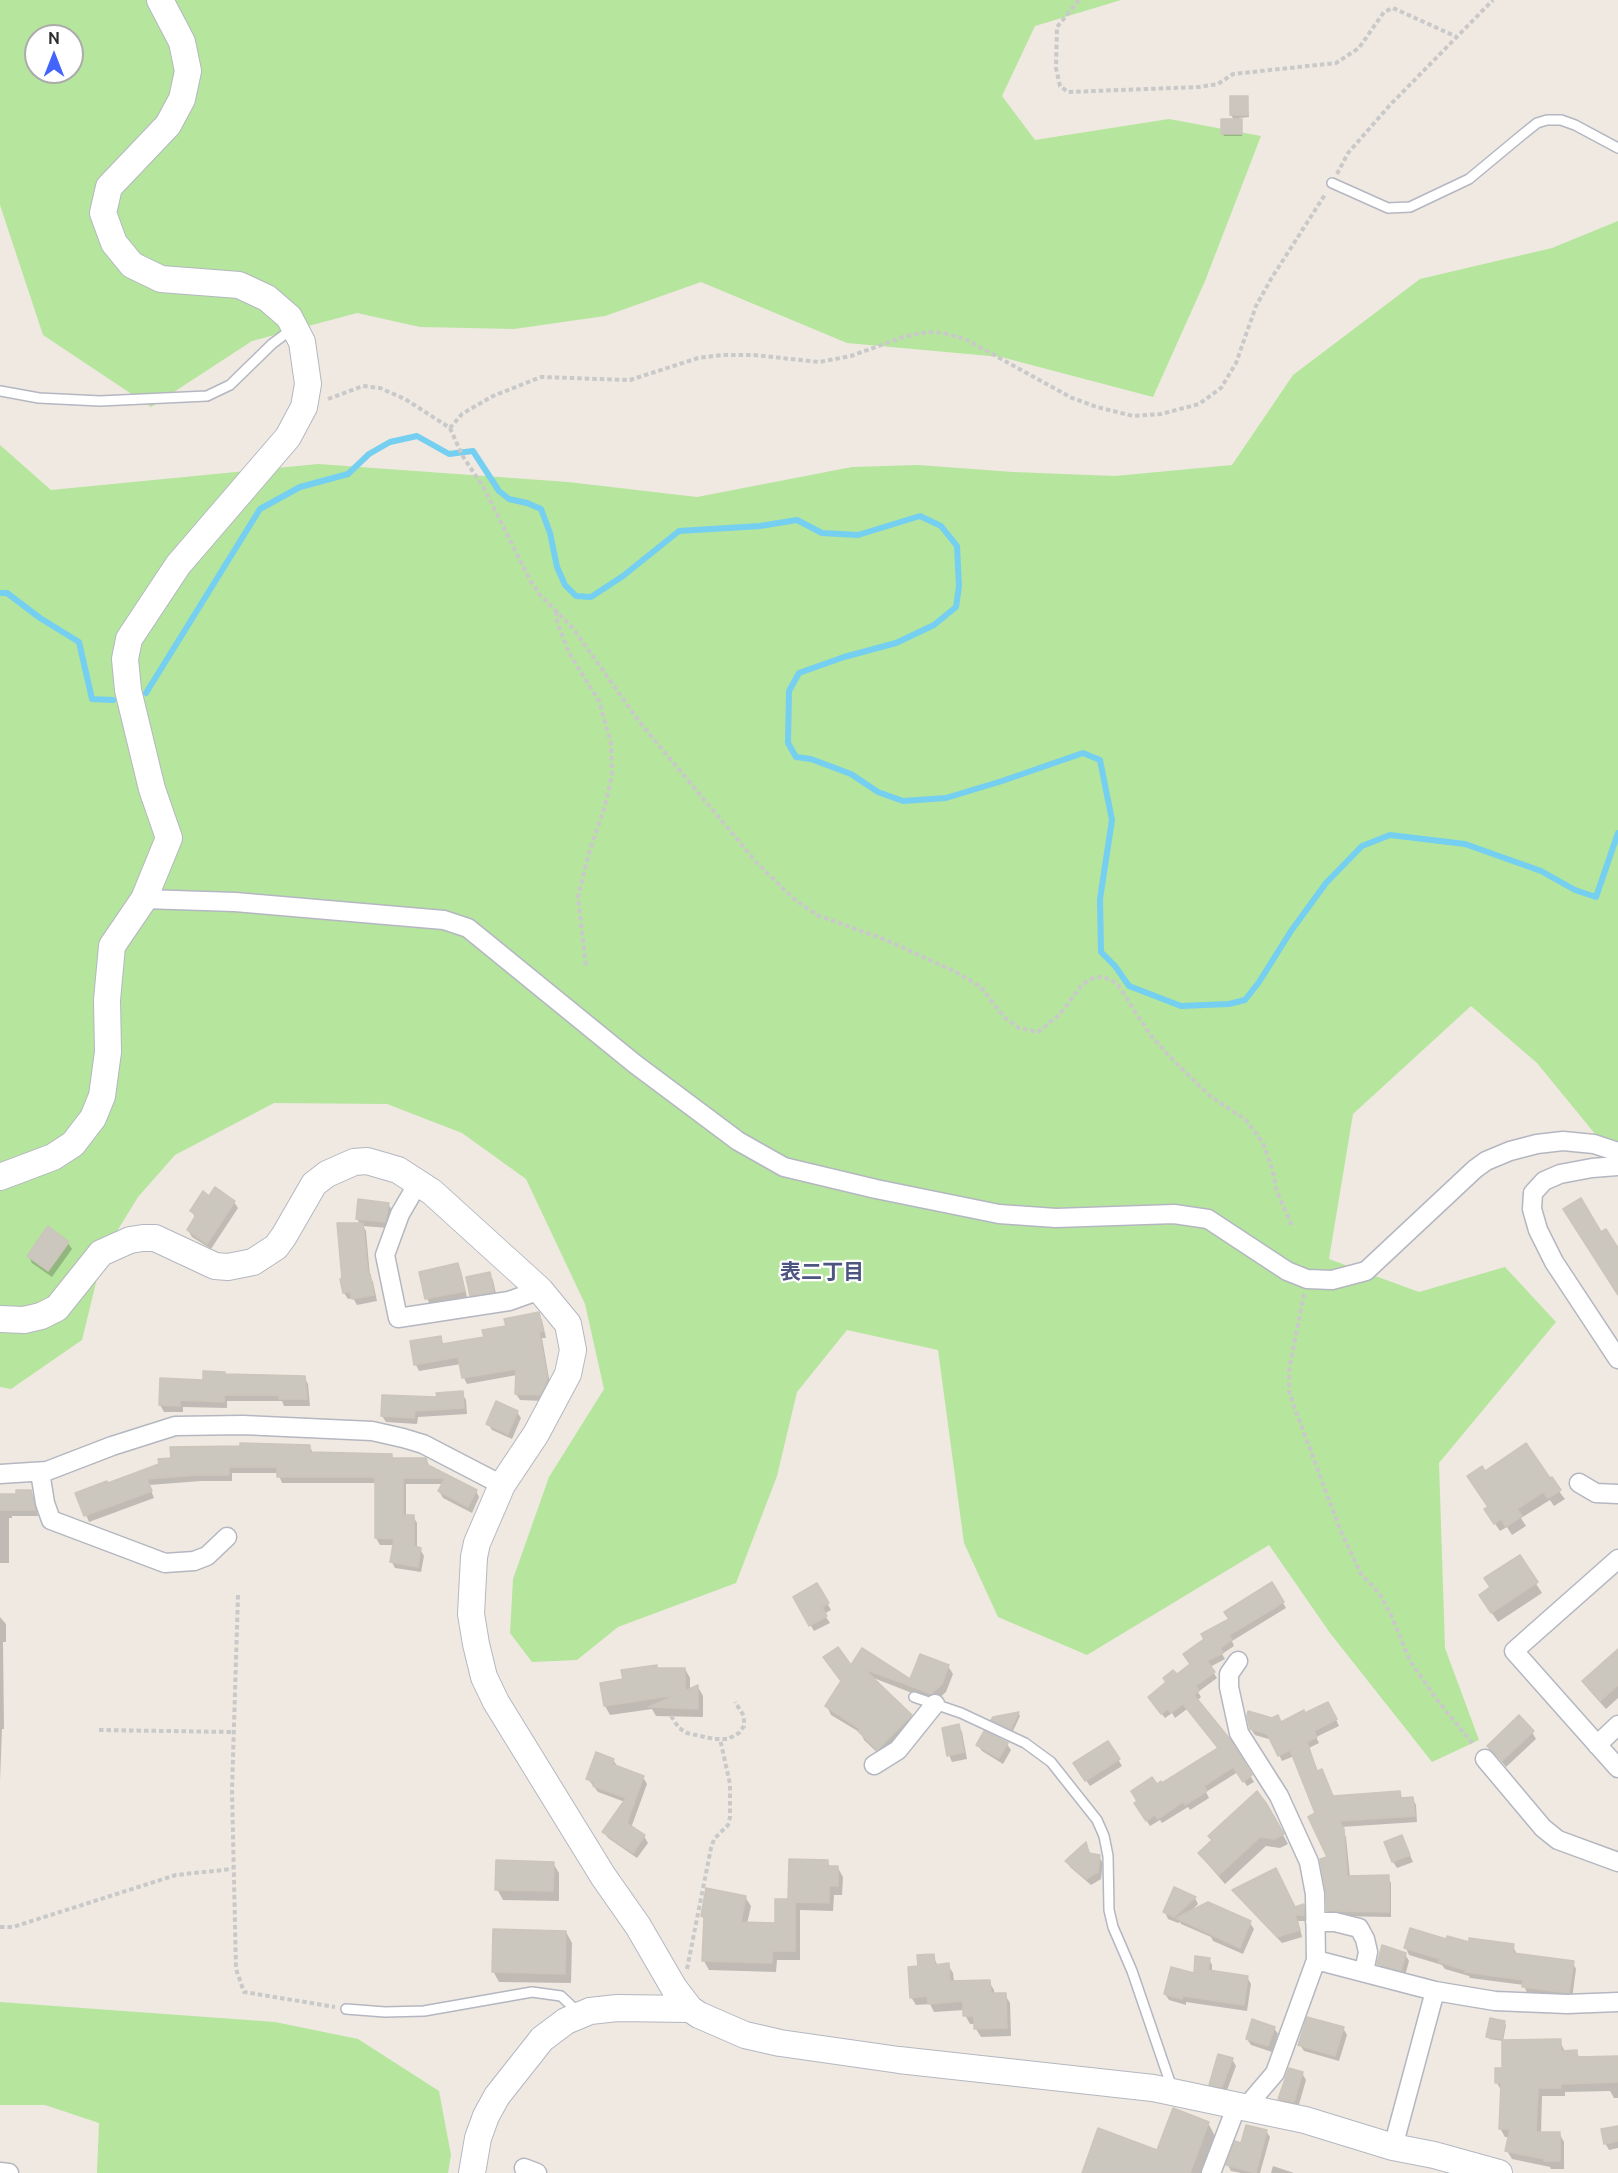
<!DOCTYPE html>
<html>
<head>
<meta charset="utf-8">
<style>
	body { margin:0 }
	#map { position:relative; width:1618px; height:2173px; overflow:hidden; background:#efe9e1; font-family:Ubuntu,sans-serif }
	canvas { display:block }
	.north { position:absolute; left:24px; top:24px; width:60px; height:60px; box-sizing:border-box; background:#fff; border:2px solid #ababab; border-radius:50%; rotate:0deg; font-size:16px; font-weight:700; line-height:24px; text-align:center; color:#2e2e2e }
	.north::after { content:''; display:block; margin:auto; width:21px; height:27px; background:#4264fb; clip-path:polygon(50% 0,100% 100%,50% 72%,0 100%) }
</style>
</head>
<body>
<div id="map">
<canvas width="1618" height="2173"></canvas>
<div class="north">N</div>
</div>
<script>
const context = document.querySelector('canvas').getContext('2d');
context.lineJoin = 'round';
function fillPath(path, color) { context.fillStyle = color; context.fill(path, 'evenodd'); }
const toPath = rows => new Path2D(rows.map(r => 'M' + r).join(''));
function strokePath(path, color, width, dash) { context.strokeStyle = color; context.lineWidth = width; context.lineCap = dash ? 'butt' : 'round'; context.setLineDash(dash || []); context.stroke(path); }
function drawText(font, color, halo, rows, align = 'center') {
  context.font = font + ' Ubuntu,"Noto Sans JP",sans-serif'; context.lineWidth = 4.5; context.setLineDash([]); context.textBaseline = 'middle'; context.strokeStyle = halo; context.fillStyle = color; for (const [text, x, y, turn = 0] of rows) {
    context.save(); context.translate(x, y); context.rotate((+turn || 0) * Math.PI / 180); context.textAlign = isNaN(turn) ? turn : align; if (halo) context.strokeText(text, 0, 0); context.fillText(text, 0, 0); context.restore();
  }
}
fillPath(toPath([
	[0,0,1121,0,1035,26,1002,96,1035,140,1169,119,1261,136,1205,281,1153,397,1001,357,847,343,701,282,605,316,514,329,420,327,357,313,252,341,151,407,43,335,0,205],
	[36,36,72,36,72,72,36,72],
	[1618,221,1618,1162,1537,1063,1471,1006,1353,1114,1329,1259,1419,1292,1505,1267,1556,1322,1439,1463,1445,1648,1479,1740,1432,1762,1330,1633,1269,1545,1087,1655,998,1617,964,1543,938,1350,847,1330,797,1392,777,1476,736,1583,618,1627,577,1660,532,1662,510,1633,513,1579,549,1477,604,1389,585,1304,526,1179,462,1133,387,1104,274,1103,175,1155,138,1197,103,1254,82,1340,11,1389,0,1387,0,445,51,490,318,464,568,482,697,497,852,467,918,465,1013,472,1115,476,1232,465,1293,375,1420,279,1552,248],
	[0,2002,275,2022,358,2039,439,2091,451,2155,448,2173,97,2173,99,2123,45,2105,0,2105]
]), '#b6e59e');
fillPath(toPath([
	[1247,98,1249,117,1239,118,1242,123,1242,136,1224,136,1223,134,1234,120,1231,115],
	[210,1198,234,1202,238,1208,211,1249,192,1237,188,1230,196,1218,191,1211],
	[388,1204,392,1210,388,1228,363,1226,366,1231,370,1276,373,1282,377,1301,357,1305,353,1298,348,1299,344,1293,361,1225,357,1219],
	[68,1243,72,1249,52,1277,32,1263,29,1257],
	[458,1265,461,1271,467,1297,430,1305,427,1298],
	[489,1273,493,1280,497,1298,475,1302,472,1295],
	[538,1314,542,1320,546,1338,542,1338,550,1384,543,1401,520,1400,516,1394,517,1375,467,1384,464,1378,461,1364,419,1371,416,1365,411,1343,440,1337,444,1345,485,1338],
	[226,1376,304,1377,308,1384,310,1406,284,1406,282,1401,227,1401,227,1408,183,1407,183,1412,164,1412,160,1405],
	[462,1393,466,1400,467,1414,418,1417,417,1424,386,1422,382,1416],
	[517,1412,521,1418,512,1439,492,1430,488,1424],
	[310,1447,313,1453,391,1455,394,1459,425,1460,429,1467,476,1491,479,1497,472,1513,443,1498,439,1491,443,1484,406,1484,406,1516,413,1516,417,1523,417,1548,420,1549,424,1556,421,1572,395,1568,392,1562,394,1545,380,1545,376,1538,377,1483,282,1483,278,1473,232,1473,232,1481,201,1481,149,1485,154,1498,89,1522,77,1494,108,1485],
	[1485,1473,1550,1480,1565,1499,1554,1506,1550,1500,1521,1518,1526,1526,1512,1535,1507,1527,1500,1531,1491,1518],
	[31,1491,34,1498,38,1516,12,1516,12,1518,9,1518,9,1563,0,1563,0,1495,18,1495],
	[1519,1557,1542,1593,1498,1622,1487,1606,1492,1588],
	[1272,1584,1286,1608,1232,1641,1234,1646,1222,1654,1225,1659,1210,1667,1217,1678,1198,1692,1201,1697,1197,1701,1228,1739,1254,1782,1247,1786,1238,1772,1206,1792,1209,1798,1190,1810,1188,1807,1162,1823,1160,1820,1150,1826,1136,1804,1156,1786,1162,1785,1219,1749,1187,1709,1175,1718,1172,1713,1165,1718,1153,1703,1176,1676,1191,1664,1231,1620],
	[817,1585,831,1610,824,1614,830,1623,814,1631,795,1597],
	[0,1617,6,1624,6,1642,3,1642,4,1729,2,1729,0,1781],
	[862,1650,911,1681,948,1666,953,1674,946,1692,936,1701,914,1693,913,1691,912,1693,871,1677,911,1716,915,1724,882,1757,864,1740,861,1733,831,1715,827,1706],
	[1618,1651,1618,1698,1606,1709,1589,1690,1584,1681],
	[656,1666,658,1669,685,1669,690,1678,690,1691,698,1687,703,1696,703,1717,656,1716,652,1709,610,1715,605,1706,602,1684,624,1680],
	[1331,1709,1339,1726,1316,1737,1319,1743,1309,1748,1318,1772,1322,1771,1333,1797,1399,1793,1403,1800,1413,1799,1416,1805,1417,1822,1341,1827,1346,1837,1350,1877,1388,1877,1391,1883,1391,1917,1331,1916,1328,1910,1329,1858,1317,1814,1294,1756,1282,1761,1272,1740,1255,1735,1251,1729,1281,1723,1304,1715],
	[1019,1714,1020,1716,1013,1731,995,1722,993,1720],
	[958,1726,962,1732,967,1759,952,1762,949,1755],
	[1532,1732,1536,1739,1506,1767,1489,1746],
	[1108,1743,1122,1766,1090,1786,1075,1764],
	[1007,1744,1011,1750,1003,1764,982,1751,978,1745],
	[613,1760,618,1767,643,1777,647,1784,631,1828,644,1836,648,1843,637,1858,608,1838,604,1832,625,1802,598,1792,588,1779],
	[1265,1803,1288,1844,1280,1848,1266,1846,1225,1884,1206,1862,1200,1853,1213,1842,1210,1837],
	[1402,1837,1413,1862,1397,1868,1393,1862],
	[1086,1844,1091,1855,1099,1857,1103,1863,1101,1879,1091,1885,1070,1867,1067,1861],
	[827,1862,831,1868,838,1868,843,1877,842,1895,834,1895,833,1911,800,1910,800,1960,777,1960,776,1972,709,1970,704,1961,705,1921,702,1916,745,1897,751,1906,747,1924,777,1925,789,1900],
	[553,1863,559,1873,559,1901,503,1900,497,1889],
	[1238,1896,1295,1909,1303,1906,1307,1912,1307,1921,1298,1921,1302,1937,1282,1943],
	[1195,1898,1198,1904,1191,1911,1250,1923,1254,1929,1243,1954,1213,1941,1211,1937,1181,1924,1180,1922,1178,1923,1168,1919,1165,1912],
	[566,1932,572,1943,571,1983,499,1982,493,1971],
	[1447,1941,1513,1946,1517,1955,1573,1963,1576,1969,1572,1999,1527,1993,1524,1985,1470,1978,1469,1976,1445,1969,1442,1965,1409,1955,1406,1948],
	[1405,1954,1409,1961,1405,1976,1383,1970,1379,1963],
	[933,1956,938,1966,948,1965,953,1973,954,1982,989,1982,994,1990,994,1995,1005,1995,1010,2003,1011,2036,981,2037,976,2029,976,2024,970,2024,965,2015,965,2010,934,2012,930,2004,916,2005,911,1997,920,1967],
	[1209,1959,1212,1965,1212,1972,1247,1977,1251,1984,1247,2011,1186,2002,1186,2005,1169,2000,1165,1994,1195,1975],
	[1504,2022,1506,2025,1503,2041,1560,2041,1565,2052,1576,2052,1580,2058,1618,2057,1618,2098,1614,2098,1610,2091,1565,2092,1565,2096,1542,2096,1541,2133,1559,2133,1564,2142,1564,2169,1551,2169,1550,2167,1512,2159,1507,2151,1510,2137,1505,2137,1500,2128,1502,2092,1497,2083,1503,2069,1503,2041,1489,2039,1488,2036],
	[1274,2028,1278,2034,1272,2052,1251,2045,1247,2039],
	[1343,2028,1347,2035,1339,2061,1304,2051,1300,2045],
	[1232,2059,1236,2066,1226,2093,1215,2091,1211,2084],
	[1302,2073,1306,2080,1298,2108,1283,2105,1279,2099],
	[1208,2123,1215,2136,1201,2173,1083,2173,1158,2152],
	[1618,2128,1618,2148,1609,2150,1605,2143],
	[1266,2131,1270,2137,1260,2173,1241,2173,1231,2171,1228,2165,1242,2145],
	[1273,2166,1294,2173,1271,2173]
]), '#0003');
strokePath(toPath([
	[0,593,7,593,40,618,79,642,92,699,113,700],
	[146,693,260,509,300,487,348,474,369,454,390,442,417,436,449,454,473,451,499,491,509,499,527,503,541,509,550,533,557,567,565,585,576,596,591,597,623,576,679,531,760,526,797,520,822,533,858,535,920,516,941,526,957,546,959,586,956,607,934,625,896,643,844,657,799,673,789,691,788,743,796,757,811,759,851,774,878,792,903,801,946,798,1002,781,1083,753,1100,760,1112,820,1100,899,1101,952,1115,966,1129,986,1181,1006,1229,1004,1245,1000,1259,982,1291,931,1326,883,1362,846,1390,835,1465,844,1541,871,1575,890,1596,897,1618,833]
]), '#75cff0', 6);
const building = toPath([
	[1230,96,1248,96,1248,115,1230,115,1230,96],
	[1221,119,1242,119,1242,134,1221,134,1221,119],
	[215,1187,235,1201,207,1244,187,1230,196,1215,190,1211,203,1191,209,1196,215,1187],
	[1581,1198,1601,1232,1606,1229,1618,1248,1618,1295,1563,1209,1581,1198],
	[358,1199,389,1203,385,1222,356,1219,358,1199],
	[337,1223,363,1223,368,1274,370,1274,374,1295,352,1299,350,1292,343,1293,340,1279,342,1279,337,1223],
	[48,1226,69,1242,48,1271,27,1256,48,1226],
	[458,1263,465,1291,425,1299,419,1272,458,1263],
	[490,1272,494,1292,470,1296,466,1277,490,1272],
	[539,1312,543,1331,539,1332,547,1376,547,1381,540,1395,515,1394,516,1369,462,1378,458,1357,414,1365,410,1341,441,1336,442,1344,484,1337,482,1330,506,1326,504,1319,539,1312],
	[203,1371,225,1372,225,1374,305,1376,307,1399,279,1399,279,1395,224,1395,224,1402,180,1400,180,1406,159,1405,160,1378,203,1380,203,1371],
	[463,1391,464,1408,415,1411,414,1418,381,1416,382,1395,437,1397,436,1393,463,1391],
	[496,1401,518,1411,508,1434,486,1424,496,1401],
	[240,1443,310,1445,310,1452,392,1454,392,1458,426,1458,428,1465,477,1490,468,1507,438,1491,445,1478,403,1478,403,1515,414,1515,414,1546,421,1548,418,1567,390,1562,394,1539,375,1538,375,1477,277,1477,277,1467,229,1467,229,1475,196,1475,147,1479,152,1491,84,1516,75,1493,107,1481,108,1483,159,1464,158,1459,171,1458,170,1447,240,1446,240,1443],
	[1526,1443,1550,1478,1552,1477,1561,1490,1548,1498,1543,1492,1517,1509,1522,1516,1506,1527,1501,1519,1494,1524,1484,1509,1488,1507,1467,1476,1482,1466,1485,1471,1526,1443],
	[16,1490,31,1490,35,1510,0,1510,0,1494,16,1494,16,1490],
	[1520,1555,1538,1582,1491,1613,1479,1595,1490,1587,1484,1578,1520,1555],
	[1272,1582,1284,1602,1229,1635,1232,1640,1220,1648,1223,1653,1207,1661,1215,1672,1196,1686,1199,1691,1194,1695,1229,1738,1252,1775,1243,1782,1233,1767,1204,1786,1207,1791,1185,1805,1183,1802,1158,1819,1155,1815,1146,1821,1134,1803,1137,1801,1131,1791,1152,1777,1157,1784,1161,1781,1162,1783,1218,1748,1183,1704,1171,1713,1168,1709,1161,1714,1148,1697,1166,1682,1163,1678,1173,1670,1177,1674,1190,1664,1183,1654,1204,1639,1201,1634,1229,1619,1224,1612,1272,1582],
	[817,1583,829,1603,822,1607,827,1616,809,1626,793,1597,817,1583],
	[838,1647,851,1665,862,1648,910,1679,920,1654,949,1665,942,1684,931,1694,908,1685,909,1684,908,1685,864,1669,912,1715,877,1750,858,1731,860,1729,825,1706,841,1681,823,1657,838,1647],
	[1618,1649,1618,1685,1600,1701,1582,1681,1618,1649],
	[657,1665,657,1668,685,1668,685,1691,698,1685,698,1709,649,1707,676,1695,604,1706,600,1683,623,1679,621,1670,657,1665],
	[1328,1702,1337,1719,1314,1731,1317,1737,1307,1742,1317,1771,1322,1769,1333,1796,1400,1791,1401,1798,1413,1797,1415,1816,1339,1821,1344,1829,1347,1876,1389,1875,1389,1912,1327,1911,1326,1892,1320,1859,1327,1857,1308,1817,1315,1813,1290,1750,1278,1756,1267,1734,1250,1729,1247,1716,1248,1711,1272,1718,1278,1715,1281,1722,1304,1710,1305,1713,1328,1702],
	[1019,1712,1011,1729,991,1720,993,1717,1019,1712],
	[1519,1715,1534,1731,1502,1761,1487,1746,1519,1715],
	[959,1724,964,1752,947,1756,942,1728,959,1724],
	[984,1731,1008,1743,999,1758,976,1745,984,1731],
	[1108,1741,1120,1759,1085,1781,1073,1763,1108,1741],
	[596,1752,614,1759,612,1764,644,1776,627,1823,645,1835,633,1853,602,1832,626,1798,593,1786,594,1782,586,1779,596,1752],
	[1257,1791,1266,1803,1284,1834,1274,1839,1260,1837,1219,1875,1198,1853,1212,1840,1208,1836,1257,1791],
	[1402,1835,1410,1855,1392,1862,1384,1842,1402,1835],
	[1086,1842,1089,1853,1100,1855,1098,1872,1086,1879,1065,1861,1086,1842],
	[789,1859,828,1860,828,1866,838,1866,838,1886,829,1886,829,1903,795,1902,795,1951,772,1951,772,1963,702,1961,704,1917,701,1916,706,1888,746,1896,741,1922,775,1923,775,1899,788,1899,789,1859],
	[496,1860,554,1862,553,1891,495,1890,496,1860],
	[1276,1868,1295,1907,1304,1904,1304,1915,1295,1915,1300,1930,1277,1937,1232,1890,1276,1868],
	[1174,1887,1196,1897,1174,1917,1163,1912,1174,1887],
	[1208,1902,1251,1921,1240,1948,1176,1918,1208,1902],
	[1410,1928,1446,1939,1447,1936,1469,1942,1469,1938,1514,1944,1513,1953,1574,1961,1569,1993,1522,1987,1523,1980,1465,1972,1465,1970,1439,1962,1440,1959,1404,1948,1410,1928],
	[493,1929,566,1931,565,1974,492,1972,493,1929],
	[1382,1945,1406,1953,1401,1971,1377,1964,1382,1945],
	[934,1954,935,1965,949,1963,950,1981,990,1980,991,1993,1006,1993,1007,2028,974,2029,974,2016,963,2016,963,2001,928,2004,927,1996,910,1998,908,1967,918,1966,917,1955,934,1954],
	[1195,1956,1210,1958,1208,1970,1248,1976,1244,2005,1183,1996,1182,1999,1164,1994,1171,1967,1194,1973,1195,1956],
	[1307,2017,1344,2027,1335,2056,1298,2045,1307,2017],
	[1490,2018,1505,2021,1502,2039,1486,2037,1490,2018],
	[1252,2019,1275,2027,1268,2046,1246,2039,1252,2019],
	[1561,2039,1561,2051,1577,2050,1577,2057,1618,2056,1618,2082,1561,2084,1561,2088,1538,2088,1536,2132,1560,2132,1560,2161,1544,2161,1544,2159,1505,2151,1510,2129,1499,2129,1501,2083,1495,2083,1495,2068,1502,2068,1502,2040,1561,2039],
	[1218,2054,1233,2058,1222,2087,1209,2085,1218,2054],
	[1289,2068,1303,2072,1294,2102,1278,2099,1289,2068],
	[1173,2108,1209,2122,1190,2173,1082,2173,1098,2128,1157,2150,1173,2108],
	[1246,2125,1267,2130,1256,2173,1226,2165,1235,2141,1241,2143,1246,2125],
	[1618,2126,1618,2141,1604,2144,1601,2129,1618,2126]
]);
fillPath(building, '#cbc7bf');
strokePath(building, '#cbc5ba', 1.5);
const lane = toPath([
	[1332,183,1388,208,1410,207,1469,179,1522,135,1537,123,1547,120,1561,120,1575,125,1618,148],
	[0,391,39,398,100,401,207,396,230,385,272,344,292,329],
	[914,1697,961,1713,1025,1743,1051,1762,1097,1820,1104,1836,1108,1856,1109,1910,1113,1927,1132,1971,1172,2088],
	[346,2009,385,2012,424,2011,532,1992,561,1996,579,2013]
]);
const street = toPath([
	[144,899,235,902,444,920,468,928,635,1064,738,1141,784,1167,876,1189,999,1214,1056,1218,1174,1214,1208,1219,1287,1271,1307,1279,1332,1280,1366,1271,1475,1169,1486,1161,1510,1151,1537,1144,1563,1141,1594,1144,1618,1152],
	[1618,1166,1592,1168,1560,1174,1544,1181,1533,1193,1532,1209,1538,1230,1554,1262,1618,1359],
	[418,1183,400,1214,385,1255,398,1318,509,1301,540,1290],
	[40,1472,45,1503,51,1520,165,1563,194,1561,207,1556,227,1537],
	[0,1474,47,1471,112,1446,175,1426,243,1425,372,1431,403,1438,423,1444,502,1485],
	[1579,1483,1596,1493,1618,1494],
	[1618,1559,1514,1651,1618,1768],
	[1238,1661,1229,1674,1229,1687,1239,1733,1279,1796,1309,1862,1315,1894,1316,1960],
	[1597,1745,1618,1725],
	[1485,1759,1543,1828,1558,1840,1618,1862],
	[874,1765,898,1750,935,1704],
	[1315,1922,1335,1922,1359,1928,1365,1939,1368,1952,1364,1972],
	[1246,2107,1275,2073,1316,1960,1435,1991,1495,2001,1567,2004,1618,2002],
	[1393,2147,1435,1991],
	[524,2168,537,2173],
	[0,2172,9,2173],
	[1211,2173,1237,2105]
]);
const secondary = toPath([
	[0,1177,53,1157,73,1144,93,1118,102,1096,108,1052,107,1000,112,946,144,899,169,838,152,789,128,690,125,659,129,639,178,565,288,437,304,407,308,384,302,342,289,317,267,298,239,285,161,279,132,265,114,243,103,213,109,187,168,125,182,99,188,71,182,42,160,0],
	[0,1319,24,1320,41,1316,57,1308,101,1253,130,1240,143,1238,155,1238,215,1266,228,1267,253,1262,276,1247,284,1236,314,1184,327,1174,354,1162,367,1161,398,1170,432,1192,540,1290,568,1324,573,1350,568,1374,536,1434,502,1485,477,1543,474,1557,471,1614,476,1644,484,1677,496,1702,603,1876,638,1926,674,1988,690,2009,699,2015,745,2035,780,2043,899,2060,1153,2088,1305,2120,1393,2147,1434,2155,1499,2173],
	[472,2173,478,2138,486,2116,497,2096,542,2039,566,2021,590,2011,617,2008,690,2009]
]);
strokePath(lane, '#b4b7c1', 12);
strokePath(street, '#b4b7c1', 21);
strokePath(secondary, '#b4b7c1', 28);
strokePath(toPath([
	[1079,0,1057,27,1056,68,1060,86,1068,92,1199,87,1218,84,1233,74,1336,63,1359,48,1384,12,1393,8,1457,37],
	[1337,174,1348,153,1390,105,1493,0],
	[328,399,363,386,380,388,405,399,450,428,462,414,493,396,541,377,630,380,698,358,722,355,754,355,819,362,851,356,903,337,927,332,943,333,965,339,1072,398,1097,407,1133,416,1161,414,1199,404,1221,388,1236,363,1256,306,1271,279,1326,193],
	[450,428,462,455,485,490,530,580,540,595,572,627,641,724,757,863,794,899,817,915,886,940,956,972,981,987,1004,1017,1019,1028,1038,1032,1060,1014,1082,985,1091,979,1100,977,1110,979,1118,985,1151,1036,1175,1062,1210,1096,1246,1120,1263,1143,1272,1168,1277,1192,1292,1226],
	[556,611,557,622,569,653,599,701,611,743,612,775,605,806,588,856,578,897,586,967],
	[1304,1294,1289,1370,1289,1391,1295,1409,1340,1529,1361,1574,1379,1593,1391,1615,1410,1661,1437,1700,1474,1745],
	[238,1595,232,1790,236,1969,244,1992,335,2007],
	[671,1716,679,1728,687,1733,714,1739,728,1739,739,1733,744,1726,744,1716,735,1702],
	[99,1730,233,1732],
	[0,1927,13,1927,176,1875,232,1869],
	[687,1969,711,1848,714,1839,728,1825,730,1817,730,1784,720,1739]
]), '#c9c9c9', 4, [4.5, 3]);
strokePath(lane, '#fff', 9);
strokePath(street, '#fff', 18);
strokePath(secondary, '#fff', 26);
drawText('bold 21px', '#4d5680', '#fff', [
	["表二丁目",822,1272]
]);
</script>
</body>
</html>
